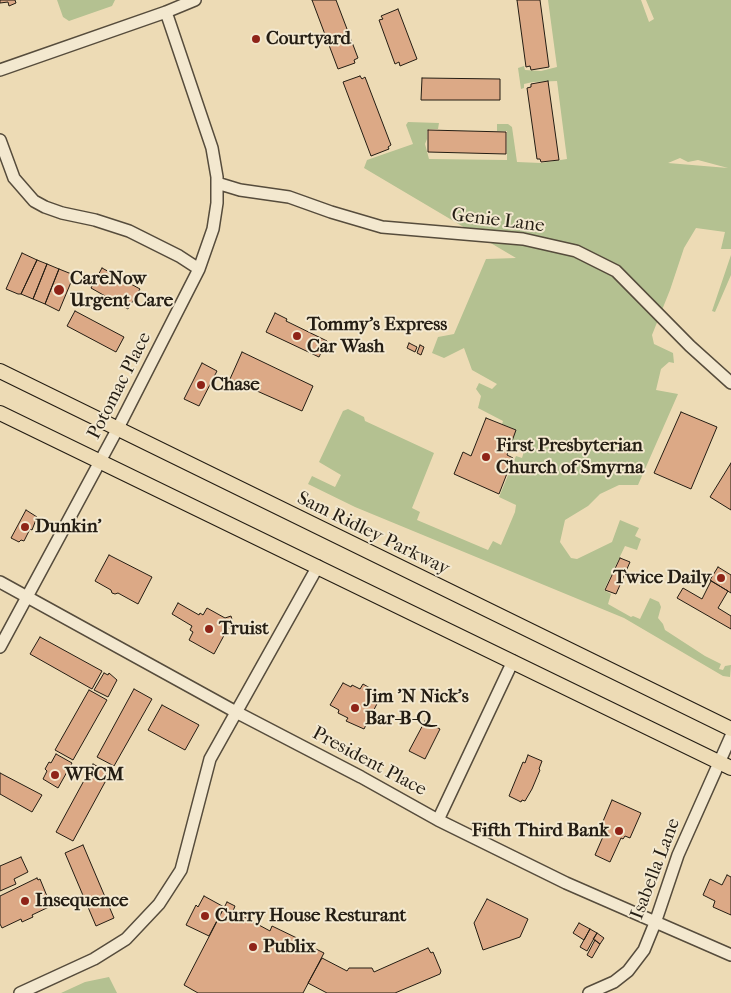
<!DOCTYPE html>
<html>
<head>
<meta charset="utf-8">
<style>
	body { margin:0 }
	canvas { display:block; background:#eddbb5 }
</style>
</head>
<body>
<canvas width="731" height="993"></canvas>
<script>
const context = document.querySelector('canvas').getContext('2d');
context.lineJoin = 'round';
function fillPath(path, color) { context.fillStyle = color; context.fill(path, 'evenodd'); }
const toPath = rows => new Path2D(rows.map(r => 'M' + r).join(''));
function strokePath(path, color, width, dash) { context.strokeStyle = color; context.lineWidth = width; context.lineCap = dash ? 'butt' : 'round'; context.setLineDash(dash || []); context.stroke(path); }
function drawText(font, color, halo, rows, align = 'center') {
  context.font = font + ' "IM FELL French Canon",serif'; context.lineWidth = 4; context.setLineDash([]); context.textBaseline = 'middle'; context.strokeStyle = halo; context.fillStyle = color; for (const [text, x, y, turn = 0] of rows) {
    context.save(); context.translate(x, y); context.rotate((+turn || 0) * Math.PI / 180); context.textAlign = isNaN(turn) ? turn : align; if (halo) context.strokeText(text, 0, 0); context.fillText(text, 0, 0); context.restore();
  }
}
fillPath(toPath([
	[57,0,115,0,112,6,69,21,63,17],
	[548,0,641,0,649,22,654,19,646,0,731,0,731,249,721,249,725,232,696,228,684,248,670,290,652,335,654,344,673,353,674,363,669,362,661,369,656,390,678,394,638,485,619,485,600,494,588,506,565,520,560,542,571,558,577,559,612,542,620,520,639,528,635,536,641,539,637,550,625,546,604,590,611,594,608,604,631,617,633,616,640,619,650,598,659,602,661,607,658,618,663,624,665,630,705,656,721,664,719,669,723,670,725,666,731,665,730,677,723,676,624,618,355,507,308,484,312,476,335,487,341,475,319,462,343,411,348,409,364,417,365,421,434,453,412,508,420,512,417,520,488,550,493,541,501,545,515,512,516,505,499,497,516,456,522,458,525,448,511,443,516,430,502,424,503,421,478,408,481,396,476,389,479,383,492,389,497,384,472,370,464,348,444,358,432,353,438,337,454,334,486,259,516,258,364,168,367,160,413,144,406,125,408,122,439,123,438,129,427,129,427,139,425,144,429,159,507,160,507,131,497,131,497,124,508,124,512,127,517,162,541,163,567,159,557,81,533,82,524,84,524,88,521,89,518,68,524,66,525,70,541,71,557,67],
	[680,158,688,162,698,160,728,168,668,163],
	[731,255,731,275,715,312,712,311],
	[109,977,117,993,61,993,85,982]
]), '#b4c191');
const building = toPath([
	[0,0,15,0,16,3,9,6,8,2,0,3,0,0],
	[312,0,336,0,358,58,354,60,355,63,338,69,312,0],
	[517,0,540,0,549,67,531,70,530,66,526,67,517,0],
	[398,9,417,59,400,66,399,62,395,64,379,20,383,19,381,16,398,9],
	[360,76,362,79,365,77,391,145,388,147,389,149,371,156,343,82,360,76],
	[422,78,500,79,500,100,421,100,422,78],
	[548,81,559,160,541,162,540,159,537,159,527,88,531,87,531,84,548,81],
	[428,130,506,132,506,154,428,152,428,130],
	[22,253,37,260,21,294,18,294,6,289,22,253],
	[37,260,47,264,33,299,21,294,37,260],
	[47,264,59,269,45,304,33,299,47,264],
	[102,268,140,289,128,309,91,288,102,268],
	[59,269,74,275,59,311,45,304,59,269],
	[75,311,124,337,116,352,67,326,75,311],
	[275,313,287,319,286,321,327,341,319,357,266,332,275,313],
	[409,343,417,347,415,352,407,348,409,343],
	[420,345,424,347,421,355,417,353,420,345],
	[242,352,313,386,302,411,230,379,242,352],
	[202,363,217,371,199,406,184,399,202,363],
	[681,412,717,427,691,489,654,473,681,412],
	[486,418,516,430,507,455,513,458,499,494,454,474,463,452,471,456,486,418],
	[731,463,731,510,710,497,731,463],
	[26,510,37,517,32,530,30,529,24,541,21,540,19,542,11,538,26,510],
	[109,555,152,577,138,604,118,593,115,594,112,593,111,590,95,581,109,555],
	[620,558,630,562,616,594,605,590,620,558],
	[718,567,731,575,731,593,710,580,718,567],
	[711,581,728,591,718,608,731,616,731,629,677,598,683,588,702,599,711,581],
	[178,603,199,615,200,613,203,615,207,608,225,618,231,616,234,627,228,628,214,654,189,640,193,632,190,630,192,626,172,614,178,603],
	[40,637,102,671,92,689,30,654,40,637],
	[104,673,108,675,109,673,117,680,108,697,94,690,104,673],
	[343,683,351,687,352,685,360,689,363,684,377,692,376,696,380,698,364,729,346,721,348,718,338,713,339,710,330,705,343,683],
	[134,689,152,699,114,766,97,757,134,689],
	[89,690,107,700,73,760,55,750,89,690],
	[162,705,199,725,185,750,148,730,162,705],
	[425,721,440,729,425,759,409,751,425,721],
	[56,754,72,763,58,788,43,779,47,771,45,769,49,762,51,763,56,754],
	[528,755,542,761,539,769,540,770,532,789,525,801,522,800,521,802,509,796,523,762,525,763,528,755],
	[93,764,110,773,73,841,56,832,93,764],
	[0,773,42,795,32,812,0,794,0,773],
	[612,800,641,813,630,838,625,836,623,839,621,838,610,862,595,855,605,832,603,831,605,827,601,826,612,800],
	[83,845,114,918,96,926,65,853,83,845],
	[21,857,28,872,14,879,16,884,0,891,0,866,21,857],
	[727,875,731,877,731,915,713,907,715,901,703,895,710,879,722,885,727,875],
	[37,878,38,880,40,879,51,906,32,915,33,917,22,922,21,919,2,928,0,924,0,896,37,878],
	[204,896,224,907,209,936,186,925,196,905,198,907,204,896],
	[487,899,528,919,520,937,483,950,474,923,487,899],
	[227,902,235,906,233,911,270,931,272,926,301,940,298,945,313,953,316,949,324,953,303,993,198,993,184,985,227,902],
	[579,923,590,929,584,940,573,933,579,923],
	[590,929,597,933,587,951,580,947,590,929],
	[597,933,604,938,600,944,593,939,597,933],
	[595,940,600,944,592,958,587,955,595,940],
	[428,948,431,953,433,952,441,971,440,974,395,993,327,993,308,983,322,958,347,971,349,968,372,968,374,972,428,948]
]);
fillPath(building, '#dca986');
strokePath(building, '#241d13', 1);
const minor = toPath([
	[0,70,166,12,195,0],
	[0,140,14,178,34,201,45,207,62,213,95,220,129,231,179,256,199,269],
	[217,183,240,190,289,197,331,212,382,227,523,239,576,251,616,271,690,346,731,383],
	[0,582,236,712,361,777,438,820,566,883,731,955],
	[0,647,118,428,199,269,213,229,217,203,217,177,212,148,166,12],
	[438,820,513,661],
	[20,993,94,959,126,939,159,904,181,870,210,759,318,566],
	[589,993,614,982,628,971,644,950,655,923,678,855,731,736]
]);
const major = toPath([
	[0,371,731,729],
	[0,413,731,768]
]);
strokePath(minor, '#564c3c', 14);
strokePath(major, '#241d13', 16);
strokePath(minor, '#f3e8cf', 11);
strokePath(major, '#eddbb5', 14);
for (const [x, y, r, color] of [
	[256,39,5,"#8f2418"],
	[59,290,6,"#8f2418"],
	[297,336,5,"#8f2418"],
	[201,385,5,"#8f2418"],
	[486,457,5,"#8f2418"],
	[25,527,5,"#8f2418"],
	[721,578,5,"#8f2418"],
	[209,629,5,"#8f2418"],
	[355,708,5,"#8f2418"],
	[55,775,5,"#8f2418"],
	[619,831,5,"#8f2418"],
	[25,901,5,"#8f2418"],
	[205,916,5,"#8f2418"],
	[253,947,5,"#8f2418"]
]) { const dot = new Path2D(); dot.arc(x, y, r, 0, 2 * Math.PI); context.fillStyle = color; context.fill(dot); strokePath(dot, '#f3e8cf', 2); }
drawText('bold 19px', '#241d13', '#f3e8cf', [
	["Courtyard",266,39],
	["CareNow",70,279],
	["Urgent Care",70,301],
	["Tommy's Express",307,325],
	["Car Wash",307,347],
	["Chase",211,385],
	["First Presbyterian",496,446],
	["Church of Smyrna",496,468],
	["Dunkin'",35,527],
	["Twice Daily",711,578,"right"],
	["Truist",219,629],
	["Jim 'N Nick's",365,697],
	["Bar-B-Q",365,719],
	["WFCM",65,775],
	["Fifth Third Bank",609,831,"right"],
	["Insequence",35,901],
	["Curry House Resturant",215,916],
	["Publix",263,947]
], 'left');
drawText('19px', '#241d13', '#f3e8cf', [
	["Genie Lane",498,221,7],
	["Potomac Place",120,386,-63],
	["Sam Ridley Parkway",373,534,26],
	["President Place",369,762,28],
	["Isabella Lane",656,869,-69]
]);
</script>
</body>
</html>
